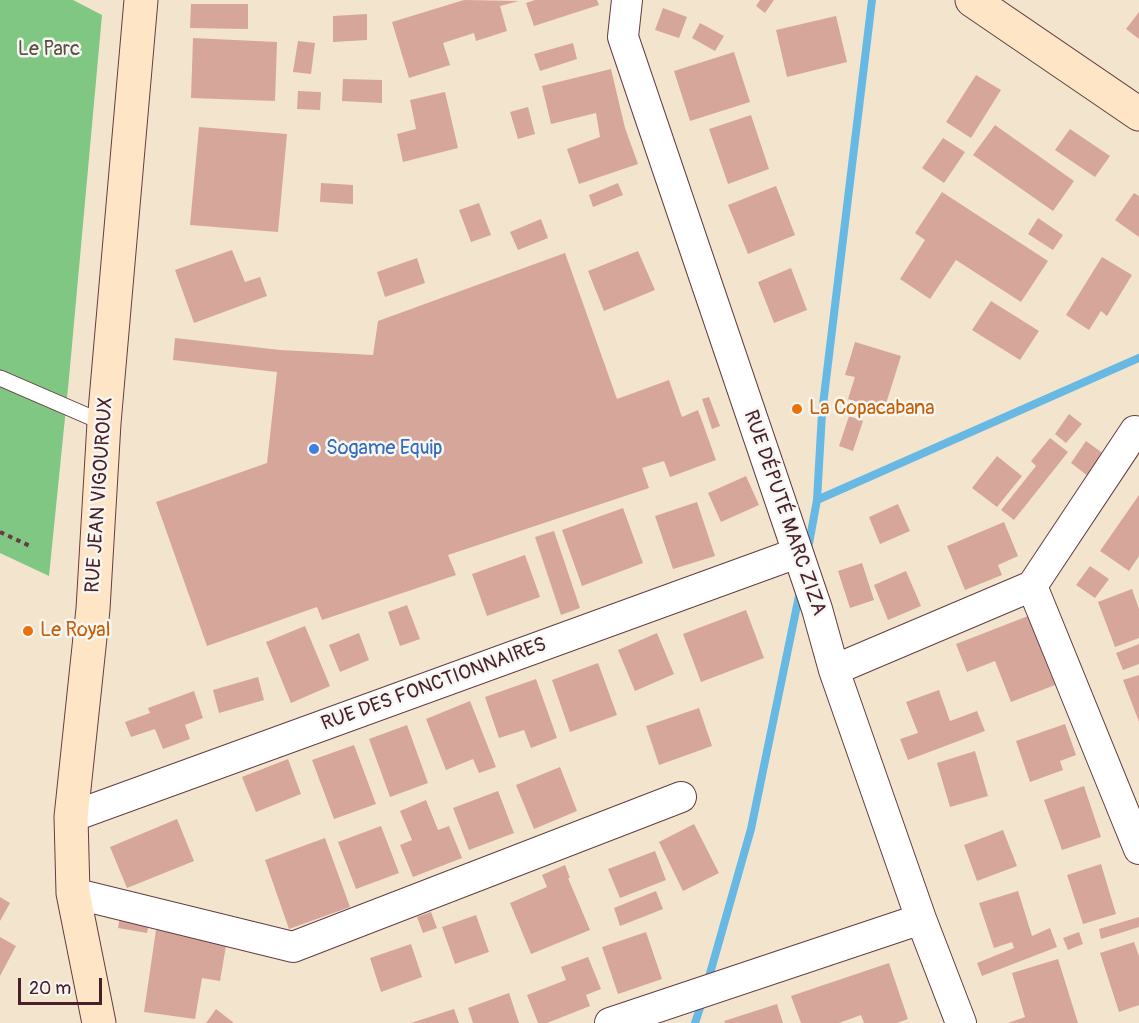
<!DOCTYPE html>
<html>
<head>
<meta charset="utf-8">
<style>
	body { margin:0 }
	#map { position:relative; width:1139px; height:1023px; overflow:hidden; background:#f3e4ce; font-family:Pangolin,sans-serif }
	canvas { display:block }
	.scale { position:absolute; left:18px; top:978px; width:84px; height:27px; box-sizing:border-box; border:3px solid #4a1f2b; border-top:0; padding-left:8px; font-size:18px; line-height:21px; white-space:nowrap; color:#4a1f2b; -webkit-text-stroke:4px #f6f6f2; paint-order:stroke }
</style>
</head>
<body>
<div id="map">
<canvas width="1139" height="1023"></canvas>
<div class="scale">20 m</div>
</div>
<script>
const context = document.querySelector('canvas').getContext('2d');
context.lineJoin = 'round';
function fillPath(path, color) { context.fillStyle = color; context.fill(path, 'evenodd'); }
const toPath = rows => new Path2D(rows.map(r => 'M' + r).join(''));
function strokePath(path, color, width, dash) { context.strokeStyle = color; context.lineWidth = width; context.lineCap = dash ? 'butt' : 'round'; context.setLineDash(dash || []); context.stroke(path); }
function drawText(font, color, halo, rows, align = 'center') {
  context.font = font + ' Pangolin,sans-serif'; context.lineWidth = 5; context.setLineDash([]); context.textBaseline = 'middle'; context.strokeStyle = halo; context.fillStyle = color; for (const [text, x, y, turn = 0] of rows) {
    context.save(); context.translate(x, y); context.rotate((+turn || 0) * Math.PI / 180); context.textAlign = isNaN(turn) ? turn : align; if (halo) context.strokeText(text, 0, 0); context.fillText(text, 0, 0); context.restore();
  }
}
fillPath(toPath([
	[0,0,73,0,102,15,69,378,49,576,0,553]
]), '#80c783');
strokePath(toPath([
	[817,500,822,413,872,0],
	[808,549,817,500,1139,358],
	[707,984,751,829,800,591],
	[695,1023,703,999]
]), '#67b8e2', 8);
fillPath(toPath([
	[464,0,519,1,500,6,507,31,476,41,474,33,443,43,450,65,409,78,392,22],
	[535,0,597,0,599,5,534,26,526,3],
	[760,0,774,0,765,13,756,6],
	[191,4,248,4,248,29,190,28],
	[663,8,687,17,679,38,655,30],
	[1139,12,1139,39,1126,29],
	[367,14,367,40,333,42,333,16],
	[836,16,847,62,787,77,776,30],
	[700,23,724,36,715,51,692,38],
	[193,38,277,42,275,101,191,98],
	[298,41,315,43,311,74,293,72],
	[573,43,577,59,540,71,534,54],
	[734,52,750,102,690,121,674,71],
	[611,69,625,128,638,164,579,184,567,149,600,137,596,113,551,124,542,86],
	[976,75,1001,90,971,138,946,122],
	[343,79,382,80,382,103,342,101],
	[298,91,321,92,320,110,297,109],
	[445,92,458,148,403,162,397,134,416,129,410,100],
	[528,107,535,134,518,139,510,112],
	[751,115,769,169,728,184,709,129],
	[995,125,1074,181,1053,211,973,155],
	[199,127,287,134,278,232,190,225],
	[1070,129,1110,156,1095,177,1055,150],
	[943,138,965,152,944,183,922,168],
	[321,183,353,185,353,204,320,202],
	[618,183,623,195,593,207,589,195],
	[776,186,795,235,748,254,728,205],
	[942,192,1048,261,1021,302,956,260,930,299,900,279,925,240,915,233],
	[1134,193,1139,196,1139,237,1115,220],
	[479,203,491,235,471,242,459,210],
	[1038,218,1063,235,1053,250,1028,234],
	[541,219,548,238,518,250,510,232],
	[232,250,245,282,260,277,267,296,194,323,175,270],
	[638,251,655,290,604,311,588,271],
	[565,253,617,399,669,380,682,417,698,410,716,460,670,477,664,461,642,468,649,488,448,555,456,575,322,620,317,607,207,646,156,502,267,463,277,372,173,360,175,338,280,350,373,355,378,321],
	[1102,257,1132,275,1107,316,1101,311,1089,330,1066,315],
	[417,258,425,283,385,297,377,272],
	[791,268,807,310,774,323,758,282],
	[991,301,1039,331,1020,360,972,330],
	[855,342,901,356,884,410,848,399,855,377,845,375],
	[709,397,720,426,712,429,702,399],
	[1069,414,1082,424,1066,443,1055,434],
	[849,416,863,421,853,451,839,446],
	[1050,438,1068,452,1014,520,1001,510,1036,466,1031,461],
	[1086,441,1108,457,1092,479,1071,463],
	[997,456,1022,476,997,507,972,488],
	[746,476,759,505,721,522,708,493],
	[1139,495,1139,556,1129,571,1100,551],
	[697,502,715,556,673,569,655,516],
	[898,504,910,531,880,544,869,517],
	[623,508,643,563,582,586,562,530],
	[1004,522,1018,556,998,565,1002,575,965,590,947,546],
	[554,531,580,608,561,615,535,537],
	[525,555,540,597,487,616,472,574],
	[862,563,874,600,850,608,838,571],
	[1090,566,1109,579,1095,598,1076,585],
	[906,571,921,606,888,620,874,585],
	[1132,589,1139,609,1139,638,1115,647,1098,602],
	[407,605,420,639,400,646,388,612],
	[746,610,764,658,701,682,683,634],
	[1028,616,1055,685,1011,702,995,661,967,672,956,644],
	[305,626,330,686,291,703,266,642],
	[359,633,369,660,340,672,329,645],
	[657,633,674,674,635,691,618,650],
	[1139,644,1139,664,1123,670,1116,653],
	[598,663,617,715,570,732,552,680],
	[1139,675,1139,722,1123,680],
	[258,677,264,700,219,713,213,690],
	[536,679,557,738,531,748,524,730,499,738,485,697],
	[939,690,950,721,977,711,985,731,908,760,900,739,918,733,906,702],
	[194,691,203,718,185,725,190,739,163,749,155,729,131,737,125,722,150,713,148,708],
	[470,701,496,767,479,773,473,759,446,770,426,719],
	[699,708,712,746,659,765,646,726],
	[1065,724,1076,755,1060,761,1063,770,1030,782,1016,741],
	[407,725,428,783,390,797,369,739],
	[354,745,376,804,334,819,312,760],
	[975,751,988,796,950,807,937,763],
	[288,759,301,794,256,812,242,777],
	[560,767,577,811,534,829,516,785],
	[1084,786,1101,837,1062,850,1044,800],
	[498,791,514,833,469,850,453,808],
	[426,800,438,830,449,826,462,858,413,877,400,845,412,840,400,811],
	[177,819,194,861,127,888,110,847],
	[694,824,719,873,683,891,659,842],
	[381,826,399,873,356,889,338,842],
	[1003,830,1017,866,977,881,964,845],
	[325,838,350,907,289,929,265,860],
	[655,851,666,880,620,898,608,869],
	[1101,864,1116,914,1083,924,1067,875],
	[565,865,570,878,568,878,590,930,531,954,510,903,547,887,542,875],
	[656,891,663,909,620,926,614,908],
	[1018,891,1032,936,1050,928,1057,947,982,976,977,963,1014,948,1012,942,994,948,979,903],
	[0,897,10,903,0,921],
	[431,912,437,928,423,933,417,917],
	[476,915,489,952,455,964,442,927],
	[120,917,149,922,147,933,118,928],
	[1139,917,1139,927,1101,939,1099,929],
	[156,930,227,940,220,981,202,978,195,1019,144,1012],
	[646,932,662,979,618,994,602,947],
	[1079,932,1083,944,1068,950,1063,938],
	[0,937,16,946,0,976],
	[1134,942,1139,956,1139,1005,1119,1012,1100,953],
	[411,944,422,977,381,992,370,958],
	[588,957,601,989,586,995,590,1006,547,1023,538,1023,527,995,566,980,561,967],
	[1058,959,1078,1023,1008,1023,1025,1017,1012,973],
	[889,963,908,1019,897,1023,864,1023,861,1015,839,1023,801,1023,791,996],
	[509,993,519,1023,473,1023,468,1008],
	[777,1004,783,1023,725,1023,724,1021],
	[216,1009,234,1023,206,1023],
	[454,1009,459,1023,411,1023]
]), '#d7a69a');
const lane = toPath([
	[0,378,104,423]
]);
const street = toPath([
	[627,0,623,37,817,609,834,670,921,919,961,1023],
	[1032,586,1135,431],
	[834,670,1032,586,1139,849],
	[71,817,797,553],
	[73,893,293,947,681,797],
	[610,1023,921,919]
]);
const secondary = toPath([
	[972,0,1139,114],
	[99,1023,73,893,71,817,93,609,104,423,141,0]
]);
strokePath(lane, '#633d43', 17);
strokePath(street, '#633d43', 32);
strokePath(secondary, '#633d43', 35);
strokePath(toPath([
	[0,532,30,546]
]), '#633d43', 4, [4.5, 4.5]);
strokePath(lane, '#fff', 15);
strokePath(street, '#fff', 30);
strokePath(secondary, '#fde5c5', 33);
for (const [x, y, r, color] of [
	[797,409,6,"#e8710a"],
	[314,449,6,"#3f7fe0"],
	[28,631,6,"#e8710a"]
]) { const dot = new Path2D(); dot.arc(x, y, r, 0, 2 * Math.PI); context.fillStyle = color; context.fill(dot); strokePath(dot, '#f6f6f2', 2); }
drawText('20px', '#5a5145', '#f6f6f2', [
	["Le Parc",49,50]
]);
drawText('20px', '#c56008', '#f6f6f2', [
	["La Copacabana",809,409],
	["Le Royal",40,631]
], 'left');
drawText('20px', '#366cbe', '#f6f6f2', [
	["Sogame Equip",326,449]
], 'left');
drawText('20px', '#4a1f2b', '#f6f6f2', [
	["RUE JEAN VIGOUROUX",100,495,-86],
	["RUE DÉPUTÉ MARC ZIZA",784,513,71],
	["RUE DES FONCTIONNAIRES",434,685,-20]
]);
</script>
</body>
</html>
